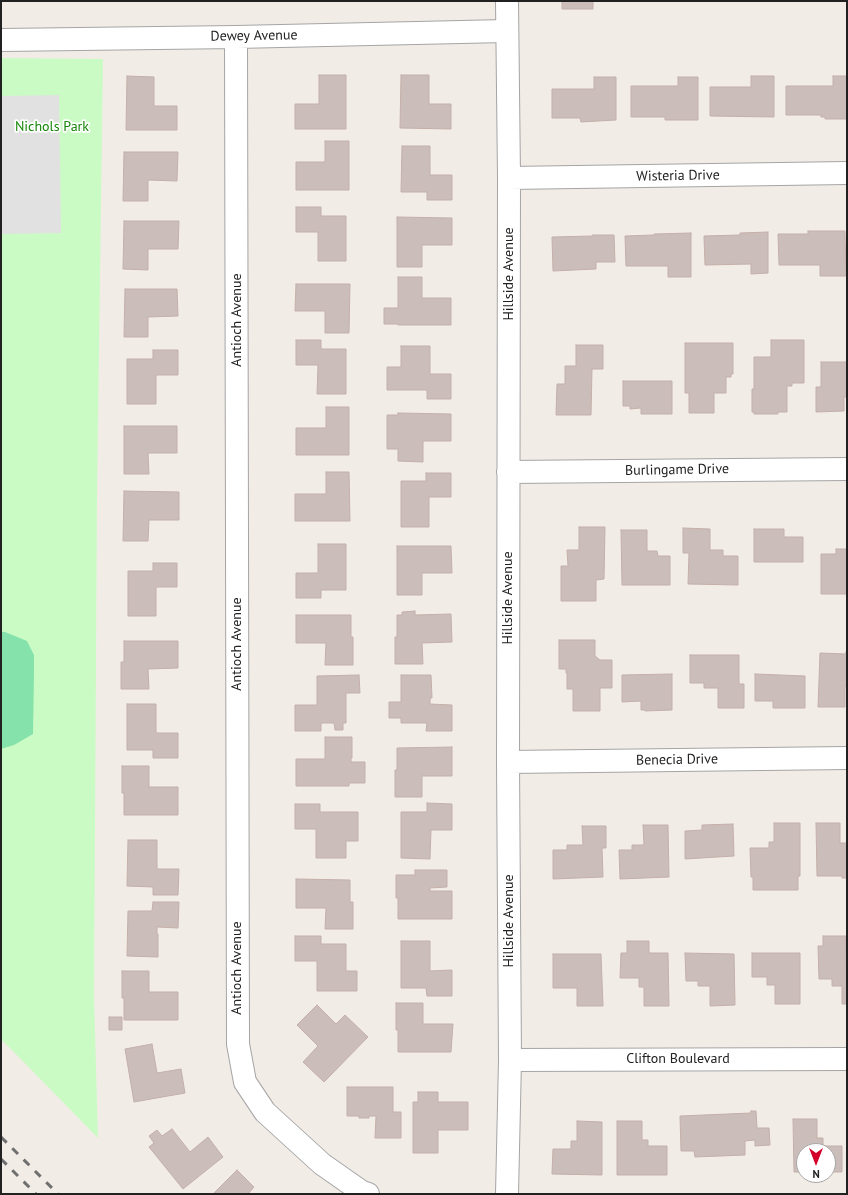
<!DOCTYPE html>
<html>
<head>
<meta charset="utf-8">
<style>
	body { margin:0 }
	#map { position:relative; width:848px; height:1195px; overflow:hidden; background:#f2ece7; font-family:"PT Sans",sans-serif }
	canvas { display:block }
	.frame { position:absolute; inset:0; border:2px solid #212121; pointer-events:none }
	.north { position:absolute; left:796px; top:1143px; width:40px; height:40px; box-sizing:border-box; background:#fff; border:1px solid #a6a6a6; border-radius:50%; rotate:180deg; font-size:11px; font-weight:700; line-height:16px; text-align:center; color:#212121 }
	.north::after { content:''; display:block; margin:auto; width:14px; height:18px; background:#d2002b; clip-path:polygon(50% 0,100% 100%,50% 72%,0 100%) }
</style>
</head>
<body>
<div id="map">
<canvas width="848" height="1195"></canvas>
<div class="frame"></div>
<div class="north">N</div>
</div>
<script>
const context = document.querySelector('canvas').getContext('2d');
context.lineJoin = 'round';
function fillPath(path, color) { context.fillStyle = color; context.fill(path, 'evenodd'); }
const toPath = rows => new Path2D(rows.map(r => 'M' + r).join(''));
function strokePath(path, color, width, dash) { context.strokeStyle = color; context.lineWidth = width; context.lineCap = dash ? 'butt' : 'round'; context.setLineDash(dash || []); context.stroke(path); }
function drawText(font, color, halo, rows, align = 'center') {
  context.font = font + ' "PT Sans",sans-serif'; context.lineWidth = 3.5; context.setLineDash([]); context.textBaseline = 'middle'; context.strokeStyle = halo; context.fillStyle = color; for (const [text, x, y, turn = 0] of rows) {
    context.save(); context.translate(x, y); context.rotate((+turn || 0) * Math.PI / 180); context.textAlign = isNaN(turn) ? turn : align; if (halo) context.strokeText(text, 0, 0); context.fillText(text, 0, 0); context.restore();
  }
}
fillPath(toPath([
	[1,58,103,59,97,496,94,996,98,1138,1,1039]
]), '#cbfbc4');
fillPath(toPath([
	[1,632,5,632,27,641,34,655,34,673,33,734,14,745,1,749]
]), '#84e2aa');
fillPath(toPath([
	[59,95,61,233,1,234,1,96]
]), '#e1e1e1');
const building = toPath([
	[562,1,593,1,593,9,562,9,562,1],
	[319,75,346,75,346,129,295,129,295,104,319,104,319,75],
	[401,75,429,75,429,104,451,104,451,129,400,128,401,75],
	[127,76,154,77,154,106,177,106,177,130,126,130,127,76],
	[751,76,774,76,774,117,710,116,710,87,751,87,751,76],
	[833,76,847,76,847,117,846,119,825,119,825,117,821,117,821,115,786,115,786,86,833,86,833,76],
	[594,77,616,77,616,120,581,122,580,118,552,118,552,89,594,89,594,77],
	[678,77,698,77,698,120,665,120,665,117,631,117,631,86,678,86,678,77],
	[325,141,349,141,349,190,296,190,296,162,325,162,325,141],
	[402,146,430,146,430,175,452,175,452,200,427,200,427,192,401,192,402,146],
	[124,152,178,152,177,181,148,180,148,201,123,201,124,152],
	[296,207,321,207,321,216,346,216,346,261,318,261,318,232,296,232,296,207],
	[397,217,452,218,452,245,422,245,422,267,397,267,397,217],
	[124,221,179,221,178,249,148,249,148,270,123,269,124,221],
	[808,231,845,231,846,276,820,276,820,265,779,265,778,234,808,234,808,231],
	[768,232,768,273,751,274,751,264,705,265,704,236,740,235,740,233,768,232],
	[691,233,691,277,668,277,668,266,626,266,625,236,654,235,654,234,691,233],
	[593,235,614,235,615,262,596,262,596,269,553,271,552,237,593,236,593,235],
	[398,277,422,277,422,298,451,298,451,325,398,325,398,324,384,324,384,308,398,308,398,277],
	[296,284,350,284,349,333,325,333,325,311,295,311,296,284],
	[125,289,177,289,178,316,148,317,148,337,124,337,125,289],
	[296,340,321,340,321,349,346,349,346,394,317,394,318,365,296,365,296,340],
	[771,340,804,340,804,383,792,383,792,386,787,386,787,412,778,412,778,414,754,414,754,412,752,412,752,389,754,389,754,357,771,357,771,340],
	[685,343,733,343,733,374,731,374,731,377,726,377,726,393,714,393,714,413,689,413,689,393,685,393,685,343],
	[576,345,603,345,603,369,592,369,591,415,556,415,557,384,565,384,565,366,576,366,576,345],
	[401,346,430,346,430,374,451,374,451,399,427,399,427,390,387,390,387,367,401,367,401,346],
	[153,350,178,350,178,375,156,375,156,404,127,404,127,359,153,359,153,350],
	[821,362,847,362,847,397,844,397,844,411,816,412,816,387,821,387,821,362],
	[623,381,672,381,672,414,641,414,641,408,630,409,630,406,623,406,623,381],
	[326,407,349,407,349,455,296,455,296,428,326,428,326,407],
	[398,413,451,414,451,441,423,441,423,462,398,461,398,449,387,449,387,415,398,415,398,413],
	[124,426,177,426,177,453,148,453,149,474,124,474,124,426],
	[326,472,349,472,350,521,295,521,295,494,326,494,326,472],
	[426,473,451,473,451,497,429,497,429,527,401,527,401,481,426,481,426,473],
	[124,491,179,492,179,520,149,520,148,541,123,541,124,491],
	[579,527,605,527,604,579,596,580,596,601,561,601,561,566,568,566,567,550,579,550,579,527],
	[683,528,710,529,710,550,723,550,723,556,738,556,738,585,688,584,689,553,683,553,683,528],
	[754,529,784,529,784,537,803,537,803,562,754,562,754,529],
	[621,530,647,530,647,551,657,551,658,556,670,556,670,585,622,585,621,530],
	[318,544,346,544,346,590,321,590,321,598,296,598,296,573,318,573,318,544],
	[397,546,451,546,452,573,422,573,422,595,397,595,397,546],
	[836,549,847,549,847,594,821,594,821,554,836,554,836,549],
	[153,563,177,563,177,587,156,587,156,616,128,616,128,571,153,571,153,563],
	[415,611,415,615,451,614,452,642,422,643,423,664,395,664,395,637,397,637,397,615,402,615,402,612,415,611],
	[296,615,351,615,351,637,353,637,353,665,325,665,326,643,296,643,296,615],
	[559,640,595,640,595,656,600,660,612,660,612,688,600,688,600,711,573,711,573,689,567,689,567,673,566,673,566,669,559,669,559,640],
	[124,641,178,641,178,668,148,669,149,689,121,689,121,662,124,662,124,641],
	[846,652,847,652,847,686,845,686,845,707,818,707,820,653,846,654,846,652],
	[690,655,739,655,739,684,744,684,744,708,718,708,718,688,704,688,704,683,690,683,690,655],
	[672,674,672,710,645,711,645,710,641,710,641,701,622,702,622,675,672,674],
	[755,674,805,676,805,708,773,708,773,701,755,701,755,674],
	[359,675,360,693,346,693,346,723,343,723,343,730,335,730,334,723,321,723,321,731,295,731,295,705,317,705,317,676,359,675],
	[401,675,431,675,432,698,430,698,430,704,452,705,452,731,426,731,427,723,401,723,401,718,389,718,389,702,401,702,401,675],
	[127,704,156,704,156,733,178,733,178,758,153,758,153,750,127,750,127,704],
	[325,737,352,737,352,758,351,758,351,762,365,762,365,783,349,783,349,786,296,786,296,759,325,759,325,737],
	[452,747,452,776,422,776,422,797,395,797,395,770,397,770,397,748,452,747],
	[122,766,149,766,149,787,178,787,178,815,124,815,124,793,122,793,122,766],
	[427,803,452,804,452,830,431,830,430,859,401,858,401,812,427,812,427,803],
	[295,804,320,804,320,812,358,812,358,841,346,841,346,858,316,858,316,829,295,829,295,804],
	[774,823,800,823,800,876,798,876,798,890,753,890,753,877,751,877,750,848,769,848,769,842,774,842,774,823],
	[816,823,840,823,840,843,847,843,847,878,842,878,842,876,817,876,816,823],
	[733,824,734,856,685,859,685,831,702,830,702,825,733,824],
	[643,825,668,825,669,877,620,879,619,850,632,850,632,845,644,845,643,825],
	[582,826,606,826,606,848,602,848,603,877,553,879,553,850,567,850,567,845,583,845,582,826],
	[128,840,157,840,157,869,179,869,178,895,153,895,153,887,127,886,128,840],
	[415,870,447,870,447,887,430,888,430,891,452,891,452,919,398,919,398,898,396,898,396,875,415,875,415,870],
	[296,879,350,880,350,902,353,902,353,929,325,929,326,908,296,908,296,879],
	[153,902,179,902,178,928,157,927,157,934,158,934,158,957,127,956,128,911,152,911,153,902],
	[295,936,321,936,321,944,346,944,346,971,357,971,357,991,317,991,317,961,295,961,295,936],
	[823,936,846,936,847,1004,842,1004,842,986,832,986,832,979,819,979,818,946,823,946,823,936],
	[401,941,430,941,430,971,452,970,452,996,427,996,426,988,401,988,401,941],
	[627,941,649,941,649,953,668,953,669,1006,644,1006,644,987,639,987,639,978,620,978,621,953,627,953,627,941],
	[685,953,734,954,735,1005,710,1006,710,986,698,986,698,981,686,981,685,953],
	[752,953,800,953,800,1004,775,1004,775,985,767,985,767,977,752,977,752,953],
	[553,954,601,954,603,1006,577,1006,577,988,553,988,553,954],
	[122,971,149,971,149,992,178,992,178,1020,124,1020,124,998,122,998,122,971],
	[396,1003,423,1003,423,1024,453,1024,451,1052,398,1052,398,1030,396,1030,396,1003],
	[317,1005,336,1024,345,1015,368,1037,324,1082,303,1062,318,1046,297,1025,317,1005],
	[109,1017,122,1017,122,1030,109,1030,109,1017],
	[152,1044,157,1073,181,1069,185,1093,134,1102,125,1049,152,1044],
	[347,1087,393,1087,393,1112,401,1112,401,1138,375,1138,376,1116,369,1116,369,1118,359,1118,359,1116,347,1116,347,1087],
	[418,1092,438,1092,438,1102,468,1102,468,1130,438,1130,438,1153,413,1153,413,1102,418,1102,418,1092],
	[751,1111,756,1111,757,1128,769,1128,770,1145,755,1146,755,1140,745,1141,745,1155,695,1157,694,1151,681,1151,680,1116,751,1113,751,1111],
	[793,1119,817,1119,817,1138,823,1138,823,1146,842,1146,842,1172,828,1172,828,1151,804,1151,804,1172,794,1172,793,1119],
	[577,1121,602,1122,602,1175,552,1174,553,1149,571,1149,571,1141,577,1141,577,1121],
	[617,1121,642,1121,642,1140,648,1140,648,1146,667,1146,667,1175,617,1175,617,1121],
	[172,1129,190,1152,208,1137,223,1157,183,1189,149,1147,154,1143,149,1136,157,1130,162,1136,172,1129],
	[237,1170,254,1187,248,1194,213,1194,237,1170]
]);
fillPath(building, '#cabdba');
strokePath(building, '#c4afa9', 1);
const minor = toPath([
	[507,1,509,178,508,762,510,1060,507,1194],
	[236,37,238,1044,245,1082,265,1112,322,1164,362,1192,368,1194],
	[1,40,236,37,506,31],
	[509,178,847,173],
	[508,472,847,469],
	[508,762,847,758],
	[510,1060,847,1059]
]);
strokePath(minor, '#a5a5a5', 24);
strokePath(minor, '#fff', 22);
strokePath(toPath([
	[1,1137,58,1194],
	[1,1159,36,1194]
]), '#6f6f6f', 3, [8, 8]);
drawText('14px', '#212121', '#fff', [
	["Dewey Avenue",254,36,-1],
	["Wisteria Drive",678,176,-1],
	["Hillside Avenue",509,274,-90],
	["Antioch Avenue",237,320,-90],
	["Burlingame Drive",677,470,-1],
	["Hillside Avenue",508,598,-90],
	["Antioch Avenue",237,644,-90],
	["Benecia Drive",677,760,-1],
	["Hillside Avenue",509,921,-90],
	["Antioch Avenue",237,968,-90],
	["Clifton Boulevard",678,1059]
]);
drawText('14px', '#178608', '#fff', [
	["Nichols Park",52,127]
]);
</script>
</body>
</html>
